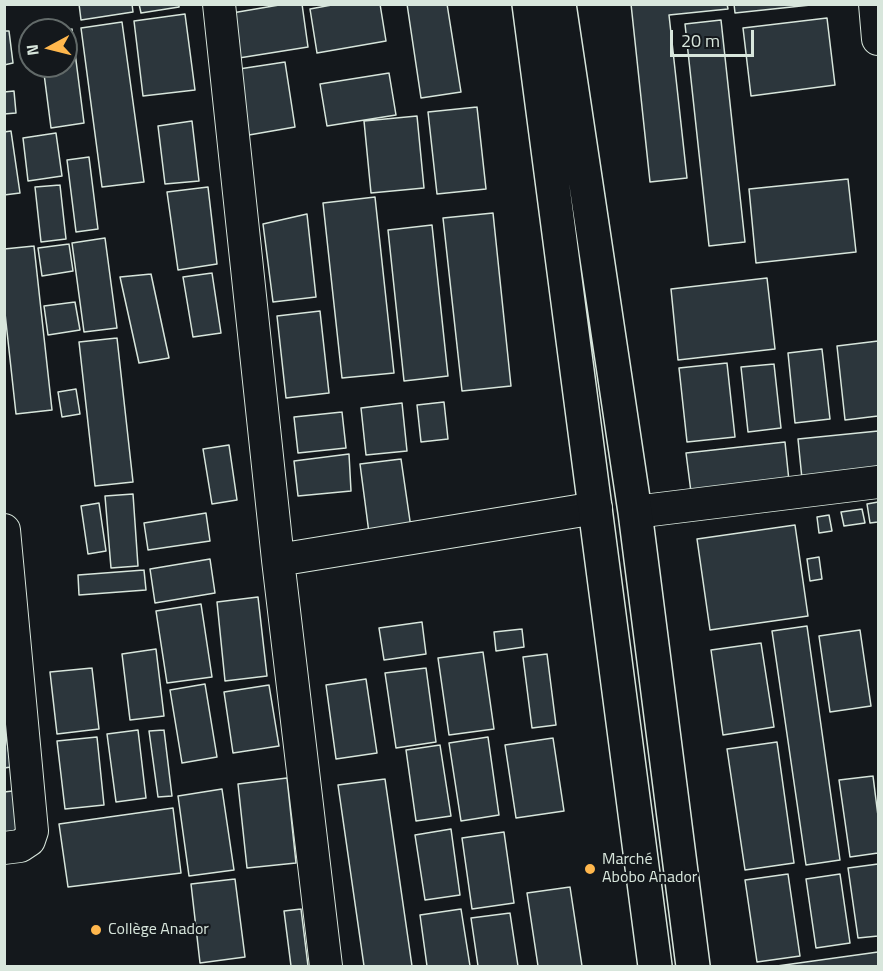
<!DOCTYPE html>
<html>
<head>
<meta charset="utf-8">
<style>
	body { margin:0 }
	#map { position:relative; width:883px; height:971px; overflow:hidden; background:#14181c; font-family:"Titillium Web",sans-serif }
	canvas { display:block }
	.frame { position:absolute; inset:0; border:6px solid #d8e6dc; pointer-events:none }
	.north { position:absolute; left:18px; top:18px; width:60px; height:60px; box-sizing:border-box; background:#14181c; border:2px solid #626a69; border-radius:50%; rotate:263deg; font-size:16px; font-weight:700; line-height:24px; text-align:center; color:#d8e6dc }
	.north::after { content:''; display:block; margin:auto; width:21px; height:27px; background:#ffb74d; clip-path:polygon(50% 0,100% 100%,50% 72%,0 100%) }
	.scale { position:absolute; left:670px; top:30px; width:84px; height:27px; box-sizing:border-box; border:3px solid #d8e6dc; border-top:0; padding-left:8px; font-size:18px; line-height:21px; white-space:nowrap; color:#d8e6dc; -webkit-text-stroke:4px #14181c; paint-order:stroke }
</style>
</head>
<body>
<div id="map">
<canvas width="883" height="971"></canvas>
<div class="frame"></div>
<div class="north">N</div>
<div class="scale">20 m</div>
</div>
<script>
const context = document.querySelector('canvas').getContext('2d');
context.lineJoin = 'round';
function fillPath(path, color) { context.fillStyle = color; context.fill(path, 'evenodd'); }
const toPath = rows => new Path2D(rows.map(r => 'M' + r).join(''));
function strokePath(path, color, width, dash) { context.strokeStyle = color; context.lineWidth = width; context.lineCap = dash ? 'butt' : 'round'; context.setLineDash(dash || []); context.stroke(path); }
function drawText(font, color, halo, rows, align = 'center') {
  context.font = font + ' "Titillium Web",sans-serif'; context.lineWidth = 4.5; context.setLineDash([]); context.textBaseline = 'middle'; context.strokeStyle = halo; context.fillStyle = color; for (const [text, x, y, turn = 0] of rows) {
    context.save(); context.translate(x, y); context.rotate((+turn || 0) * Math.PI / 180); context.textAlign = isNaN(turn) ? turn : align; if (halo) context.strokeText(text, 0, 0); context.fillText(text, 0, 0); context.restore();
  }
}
const building = toPath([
	[79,4,132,4,133,12,81,20,79,4],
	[139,4,179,4,179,7,141,13,139,4],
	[285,4,302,4,308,47,239,58,232,13,285,4],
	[337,4,380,4,386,41,317,53,310,9,337,4],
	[407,4,447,4,461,92,421,98,407,4],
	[631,4,727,4,728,9,669,15,687,178,650,182,631,4],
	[734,4,820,4,735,13,734,4],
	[185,14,195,90,143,96,134,21,185,14],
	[827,18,835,85,751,96,743,28,827,18],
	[721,20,745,242,709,246,685,24,721,20],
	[122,22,144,182,102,187,81,28,122,22],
	[72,29,84,123,51,128,43,66,66,66,66,30,62,30,72,29],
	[4,31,9,31,13,63,4,65,4,31],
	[285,62,295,127,249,135,239,69,285,62],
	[389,73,396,115,327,126,320,84,389,73],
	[14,91,16,113,4,114,4,92,14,91],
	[477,107,486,189,437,194,428,112,477,107],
	[417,116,424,188,371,193,364,121,417,116],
	[192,121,199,181,165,184,158,126,192,121],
	[11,131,20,193,4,195,4,132,11,131],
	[56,133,62,176,28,181,23,138,56,133],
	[89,157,98,229,76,232,67,160,89,157],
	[848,179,856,252,756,263,749,189,848,179],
	[60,185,66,239,41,242,35,187,60,185],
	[208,187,217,264,178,270,167,192,208,187],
	[375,197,394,373,342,378,323,203,375,197],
	[493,213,511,386,462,391,443,218,493,213],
	[307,214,316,297,273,302,263,224,307,214],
	[432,225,448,376,404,381,388,230,432,225],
	[105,238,117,328,84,332,72,243,105,238],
	[69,244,73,271,42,276,38,248,69,244],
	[34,246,52,410,16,414,4,304,4,249,34,246],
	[212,273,221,333,193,337,183,277,212,273],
	[151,274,169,358,139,363,120,277,151,274],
	[767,278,775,349,678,360,671,289,767,278],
	[75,302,80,330,48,335,44,306,75,302],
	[320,311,329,393,286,398,277,316,320,311],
	[117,338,133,482,95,486,79,342,117,338],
	[878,341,878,416,845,420,837,346,878,341],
	[822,349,830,419,795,423,788,353,822,349],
	[727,363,735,437,687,442,679,368,727,363],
	[774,364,781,428,748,432,741,367,774,364],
	[76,389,80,414,62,417,58,392,76,389],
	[444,402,448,439,421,442,417,405,444,402],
	[402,403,407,451,366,455,361,408,402,403],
	[342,412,346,448,298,453,294,417,342,412],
	[878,431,878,471,802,479,798,439,878,431],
	[785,442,789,481,691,492,686,453,785,442],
	[229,445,237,500,212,504,203,449,229,445],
	[349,454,351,491,298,496,294,461,349,454],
	[401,459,411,528,369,533,360,464,401,459],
	[133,494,138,566,111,568,105,496,133,494],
	[878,502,878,522,870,523,867,504,878,502],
	[99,503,106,551,88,554,81,506,99,503],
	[862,509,865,523,844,526,841,512,862,509],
	[206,513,210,541,148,550,144,523,206,513],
	[829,515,832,531,819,533,817,517,829,515],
	[795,525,808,616,710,630,697,539,795,525],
	[819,557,822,579,810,581,807,559,819,557],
	[210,559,215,593,155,603,150,569,210,559],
	[144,570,146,590,79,595,78,575,144,570],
	[258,597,267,676,225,681,217,602,258,597],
	[201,604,212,677,167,683,156,611,201,604],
	[422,622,426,654,384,660,379,628,422,622],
	[807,626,840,860,806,865,772,631,807,626],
	[522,629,524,647,496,651,494,632,522,629],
	[860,630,871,706,830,712,819,636,860,630],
	[761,643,774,727,723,735,711,650,761,643],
	[156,649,164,716,130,720,122,654,156,649],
	[483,652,494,729,449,735,438,658,483,652],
	[547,654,556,725,532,728,523,657,547,654],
	[92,668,99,729,57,734,50,672,92,668],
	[426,668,436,742,396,748,385,673,426,668],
	[366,679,377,753,336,759,326,685,366,679],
	[205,684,217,757,182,763,170,690,205,684],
	[269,685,279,746,233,753,224,692,269,685],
	[4,723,11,767,4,768,4,723],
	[138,730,146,798,116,802,107,734,138,730],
	[164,730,172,796,158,797,149,731,164,730],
	[97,737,104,805,65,809,57,741,97,737],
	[488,737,499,815,461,821,449,743,488,737],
	[553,738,564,811,516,818,505,745,553,738],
	[777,742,794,863,745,870,727,749,777,742],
	[440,745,451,816,416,821,406,750,440,745],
	[873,776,878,816,878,853,850,857,839,780,873,776],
	[287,778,296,863,247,868,238,784,287,778],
	[385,779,412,966,364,966,338,785,385,779],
	[222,789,234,870,189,876,178,796,222,789],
	[21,790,25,834,4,836,4,792,21,790],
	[173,808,181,873,68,887,59,824,173,808],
	[451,829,460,895,425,900,415,835,451,829],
	[504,832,514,903,472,909,462,838,504,832],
	[878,864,878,936,858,938,848,868,878,864],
	[788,874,800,956,757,962,745,880,788,874],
	[840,874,850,943,816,948,806,879,840,874],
	[235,879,245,957,200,963,191,884,235,879],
	[570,887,582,966,538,966,527,893,570,887],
	[301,909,308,966,291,966,284,911,301,909],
	[461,909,470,966,427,966,420,915,461,909],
	[510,913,518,966,478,966,471,918,510,913],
	[878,952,878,966,777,966,878,952]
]);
fillPath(building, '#2c363c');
strokePath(building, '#d8e6dc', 1.5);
const minor = toPath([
	[219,4,278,560,326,966],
	[875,4,878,39],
	[635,512,878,482],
	[4,530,32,831,29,840,20,846,4,848],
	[278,560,596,508]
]);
const major = toPath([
	[529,4,655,966],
	[559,4,635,512,693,966]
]);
strokePath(minor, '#d8e6dc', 34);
strokePath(major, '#d8e6dc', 36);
strokePath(minor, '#14181c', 32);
strokePath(major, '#14181c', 33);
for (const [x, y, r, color] of [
	[590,869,6,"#ffb74d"],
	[96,930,6,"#ffb74d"]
]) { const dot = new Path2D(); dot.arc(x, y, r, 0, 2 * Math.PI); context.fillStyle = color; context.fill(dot); strokePath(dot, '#14181c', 2); }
drawText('16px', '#d8e6dc', '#14181c', [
	["Marché",602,860],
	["Abobo Anador",602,878],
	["Collège Anador",108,930]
], 'left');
</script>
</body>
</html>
